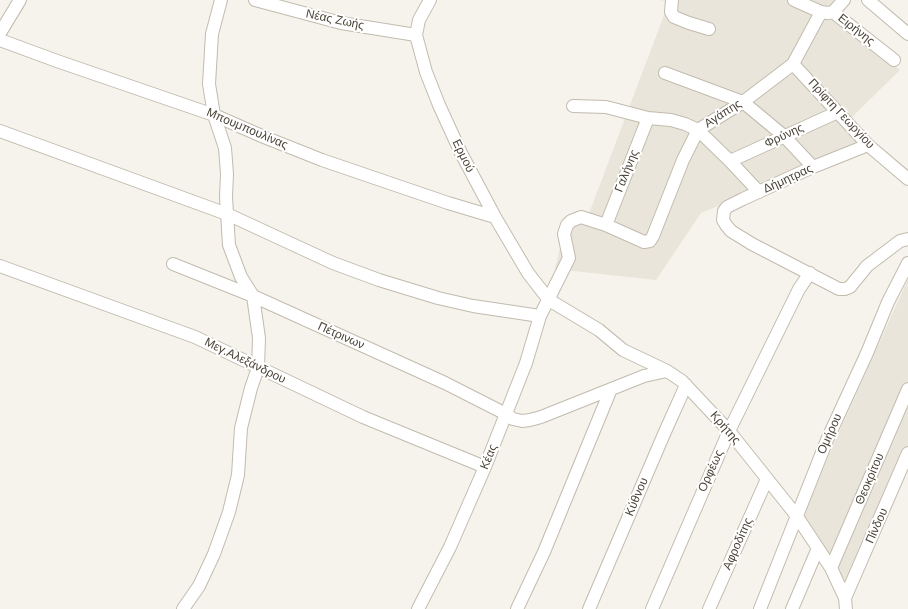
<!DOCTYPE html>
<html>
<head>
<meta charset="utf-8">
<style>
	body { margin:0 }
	canvas { display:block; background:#f6f3ec }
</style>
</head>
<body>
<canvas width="908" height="609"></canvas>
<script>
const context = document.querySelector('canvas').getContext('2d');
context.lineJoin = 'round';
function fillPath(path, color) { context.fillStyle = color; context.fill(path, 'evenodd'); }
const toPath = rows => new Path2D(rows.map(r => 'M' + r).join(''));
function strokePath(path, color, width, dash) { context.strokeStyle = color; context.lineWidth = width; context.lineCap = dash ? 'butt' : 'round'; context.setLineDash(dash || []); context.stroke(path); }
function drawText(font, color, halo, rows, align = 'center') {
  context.font = font + ' Arial,sans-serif'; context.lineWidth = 4; context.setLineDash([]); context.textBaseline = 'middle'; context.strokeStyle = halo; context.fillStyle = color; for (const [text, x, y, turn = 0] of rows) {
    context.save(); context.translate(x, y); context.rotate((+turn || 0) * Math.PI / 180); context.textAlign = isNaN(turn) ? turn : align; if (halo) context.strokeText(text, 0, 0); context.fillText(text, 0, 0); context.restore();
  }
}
fillPath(toPath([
	[660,0,846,0,834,17,900,70,850,119,871,143,701,213,656,280,555,269,567,218,588,216,669,2],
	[908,279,908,449,847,583,801,517]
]), '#eae5da');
const minor = toPath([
	[255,0,341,23,416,35],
	[430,0,419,20,416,35,426,72,439,105,461,153,495,217,528,273,549,300,599,330,623,350,667,371,682,381,729,431,796,515,831,568,845,598,846,609],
	[672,0,671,12,674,17,689,23,709,29],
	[794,0,821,12,828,13,833,12,894,60],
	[868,0,908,34],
	[833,12,844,0],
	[0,33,20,0],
	[0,40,57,61,214,115,264,137,322,160,448,203,495,217],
	[793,64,868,145,908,179],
	[665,73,743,102,784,136,813,167],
	[573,106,606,107,648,118,671,120,685,124,698,130,730,161,759,192],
	[0,131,227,214,333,263,379,280,438,298,473,306,540,316],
	[868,145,813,167,743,199,727,207,724,211,723,220,726,225,731,231,752,244,839,289,845,289,850,287,867,266,900,241,908,239],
	[730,161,838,112],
	[606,225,648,118],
	[173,264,253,296,445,383,506,414,513,419,522,421,530,420,541,417,644,376,667,371],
	[0,266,195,337,363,417,485,467],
	[831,568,908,389],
	[845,598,908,453],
	[183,609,199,586,214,554,229,512,238,475,241,428,251,388,258,368,259,338,253,296,241,277,229,245,226,197,227,174,225,148,214,115,209,84,212,34,221,0],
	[418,609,450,547,485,467,526,363,540,316,569,258,564,234,567,225,571,221,581,217,606,225,644,242,650,241,653,236,683,160,698,130,743,102,793,64,821,12],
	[517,609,544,552,611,389],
	[589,609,664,434,686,385],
	[652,609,729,431,799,289,810,273],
	[709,609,767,479],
	[760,609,827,440,867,353,888,302,908,263],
	[792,609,818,548]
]);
strokePath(minor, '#c2bbae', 14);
strokePath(minor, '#fff', 12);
drawText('12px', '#4b4439', '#fff', [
	["Νέας Ζωής",335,20,12],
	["Ειρήνης",856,30,38],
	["Αγάπης",723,114,-33],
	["Πρίφτη Γεωργίου",841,114,47],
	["Μπουμπουλίνας",247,129,23],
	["Φρύνης",784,136,-25],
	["Ερμού",463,156,64],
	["Γαλήνης",627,171,-68],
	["Δήμητρας",788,179,-25],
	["Πέτρινων",341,336,24],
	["Μεγ.Αλεξάνδρου",245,361,26],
	["Κρήτης",725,428,49],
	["Ομήρου",830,434,-66],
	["Κέας",489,457,-68],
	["Ορφέως",711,471,-66],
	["Θεοκρίτου",870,479,-67],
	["Κύθνου",637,497,-67],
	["Πίνδου",877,526,-66],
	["Αφροδίτης",738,544,-66]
]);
</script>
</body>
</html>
